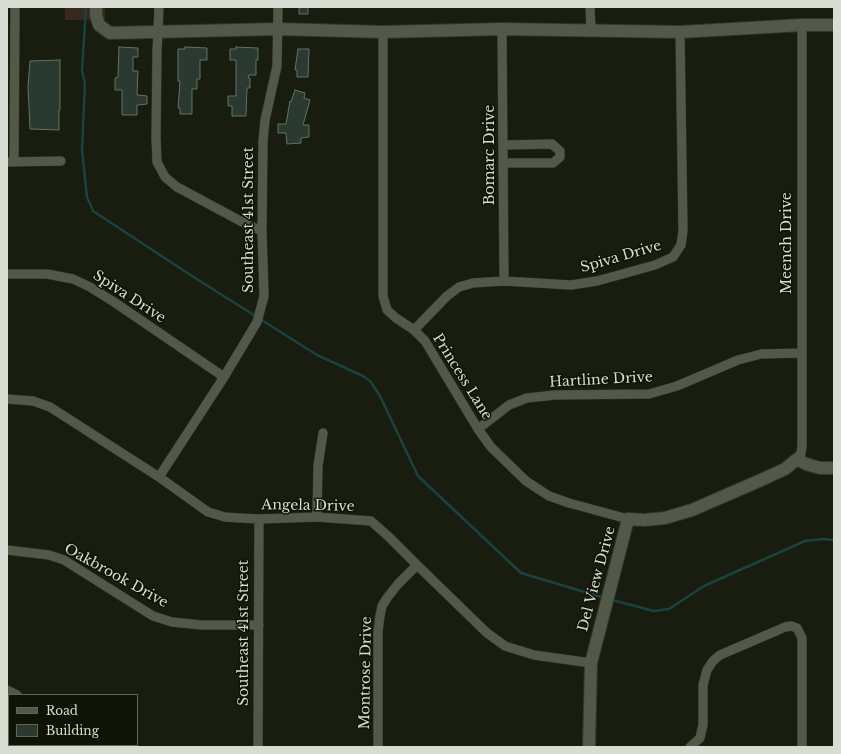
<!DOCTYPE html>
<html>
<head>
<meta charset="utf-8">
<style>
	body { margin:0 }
	#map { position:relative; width:841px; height:754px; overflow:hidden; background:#181d0f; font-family:"Libre Baskerville",serif }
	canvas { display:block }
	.frame { position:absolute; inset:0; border:8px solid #d9dcd3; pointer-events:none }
	.legend { position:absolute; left:8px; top:694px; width:130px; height:52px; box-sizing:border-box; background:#0f1407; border:1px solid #606459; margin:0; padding:5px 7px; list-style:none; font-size:12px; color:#d9dcd3 }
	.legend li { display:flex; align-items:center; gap:8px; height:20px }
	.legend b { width:20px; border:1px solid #606459 }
</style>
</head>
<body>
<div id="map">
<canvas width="841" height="754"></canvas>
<div class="frame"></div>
<ul class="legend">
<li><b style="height:5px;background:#525949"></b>Road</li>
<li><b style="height:11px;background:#2b3a30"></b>Building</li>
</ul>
</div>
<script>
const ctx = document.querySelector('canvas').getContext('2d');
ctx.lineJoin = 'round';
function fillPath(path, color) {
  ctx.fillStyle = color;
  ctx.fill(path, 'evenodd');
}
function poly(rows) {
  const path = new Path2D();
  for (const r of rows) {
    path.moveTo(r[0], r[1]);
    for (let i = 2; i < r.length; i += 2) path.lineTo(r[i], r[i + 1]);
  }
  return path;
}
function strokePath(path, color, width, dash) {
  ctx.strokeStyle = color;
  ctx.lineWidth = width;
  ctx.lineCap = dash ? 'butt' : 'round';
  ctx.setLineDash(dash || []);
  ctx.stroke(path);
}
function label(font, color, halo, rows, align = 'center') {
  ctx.font = font + ' "Libre Baskerville",serif';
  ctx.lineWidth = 3;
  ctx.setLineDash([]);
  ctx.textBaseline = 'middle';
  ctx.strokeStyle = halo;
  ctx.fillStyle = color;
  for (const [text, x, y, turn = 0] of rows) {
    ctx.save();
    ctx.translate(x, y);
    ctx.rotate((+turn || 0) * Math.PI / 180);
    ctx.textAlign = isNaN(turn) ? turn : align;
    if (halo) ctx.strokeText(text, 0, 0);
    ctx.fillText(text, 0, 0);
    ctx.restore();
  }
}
const green = poly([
	[65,7,105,7,105,20,65,20]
]);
const stream = poly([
	[86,7,82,71,85,83,82,150,87,197,93,211,192,276,317,355,363,376,371,382,380,396,418,476,521,573,605,598],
	[612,600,654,611,669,609,704,586,805,541,823,539,834,540]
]);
const building = poly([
	[299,7,308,7,308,14,299,14,299,7],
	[119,47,138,48,138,57,133,57,133,71,138,71,137,95,147,96,147,104,137,105,137,115,122,115,122,90,115,90,115,78,118,77,119,47],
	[185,47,207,48,207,60,200,60,200,79,197,79,197,89,192,89,192,114,180,114,180,108,178,108,180,81,178,81,178,49,185,49,185,47],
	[236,47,258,48,258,60,256,60,256,75,249,75,248,78,250,78,250,88,247,88,246,116,232,116,232,106,228,106,228,96,236,96,236,60,230,60,230,49,236,49,236,47],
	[298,49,309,49,308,77,297,77,297,70,295,70,298,49],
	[60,60,60,110,59,110,59,130,30,129,28,87,30,61,60,60],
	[295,90,305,93,304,98,310,100,303,125,309,125,309,137,301,138,301,143,287,144,286,133,278,133,278,124,286,124,290,101,291,102,295,90]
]);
const street = poly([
	[159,7,157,52,156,137,157,162,165,177,177,187,246,224,262,231],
	[590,7,591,30],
	[502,29,504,281],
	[383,32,383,296,387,310,396,318,414,330,425,341,478,429,491,447,526,481,549,496,569,503,628,519],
	[504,145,552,144,560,151,560,157,553,163,504,163],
	[7,162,61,161],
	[14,162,15,7],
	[7,274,47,274,73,279,90,287,114,302,224,377],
	[414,330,447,296,459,287,473,283,504,281,571,285,597,281,655,265,673,257,681,245,683,231,680,32],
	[7,399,33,401,50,407,159,477,208,512,225,517,240,518,259,519,317,517,371,521,389,537,417,565,487,633,505,646,534,655,591,663],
	[478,429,509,405,527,398,555,395,649,394,677,386,738,360,761,354,801,353],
	[797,459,801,453,802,446,802,25],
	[159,477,224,377,257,322,264,296,262,231,263,141,265,120,277,66,278,7],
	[317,517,318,466,323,433],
	[7,550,49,555,64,560,153,616,172,622,201,625,259,625],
	[7,690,17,695],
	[76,745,91,747],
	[258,747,259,519],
	[378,747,378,631,380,616,382,606,387,598,398,584,417,565],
	[690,747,700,738,703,725,703,685,707,670,713,661,720,655,776,631,785,627,791,626,797,628,802,638,802,747]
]);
const secondary = poly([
	[96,7,96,15,99,25,110,33,278,29,383,32,502,29,680,32,802,25,834,25],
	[589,747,591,663,628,519,644,520,665,518,692,510,761,480,785,469,797,459,806,464,820,468,834,468]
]);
const streetNames = [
	["Bomarc Drive",490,155,-90],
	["Southeast 41st Street",249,220,-90],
	["Meench Drive",787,243,-90],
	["Spiva Drive",621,257,-16],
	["Spiva Drive",129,297,33],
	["Princess Lane",462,377,58],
	["Hartline Drive",601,380,-3],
	["Angela Drive",308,506,1],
	["Oakbrook Drive",116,576,29],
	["Del View Drive",597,579,-75],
	["Southeast 41st Street",244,633,-90],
	["Montrose Drive",366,673,-89]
];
fillPath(green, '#37291d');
strokePath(stream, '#1b4240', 2.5);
fillPath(building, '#2b3a30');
strokePath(building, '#617267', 1);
strokePath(street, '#33362f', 10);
strokePath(secondary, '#33362f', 14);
strokePath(street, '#525949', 9);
strokePath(secondary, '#525949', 12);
label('14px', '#d9dcd3', '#0f1407', streetNames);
</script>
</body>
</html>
